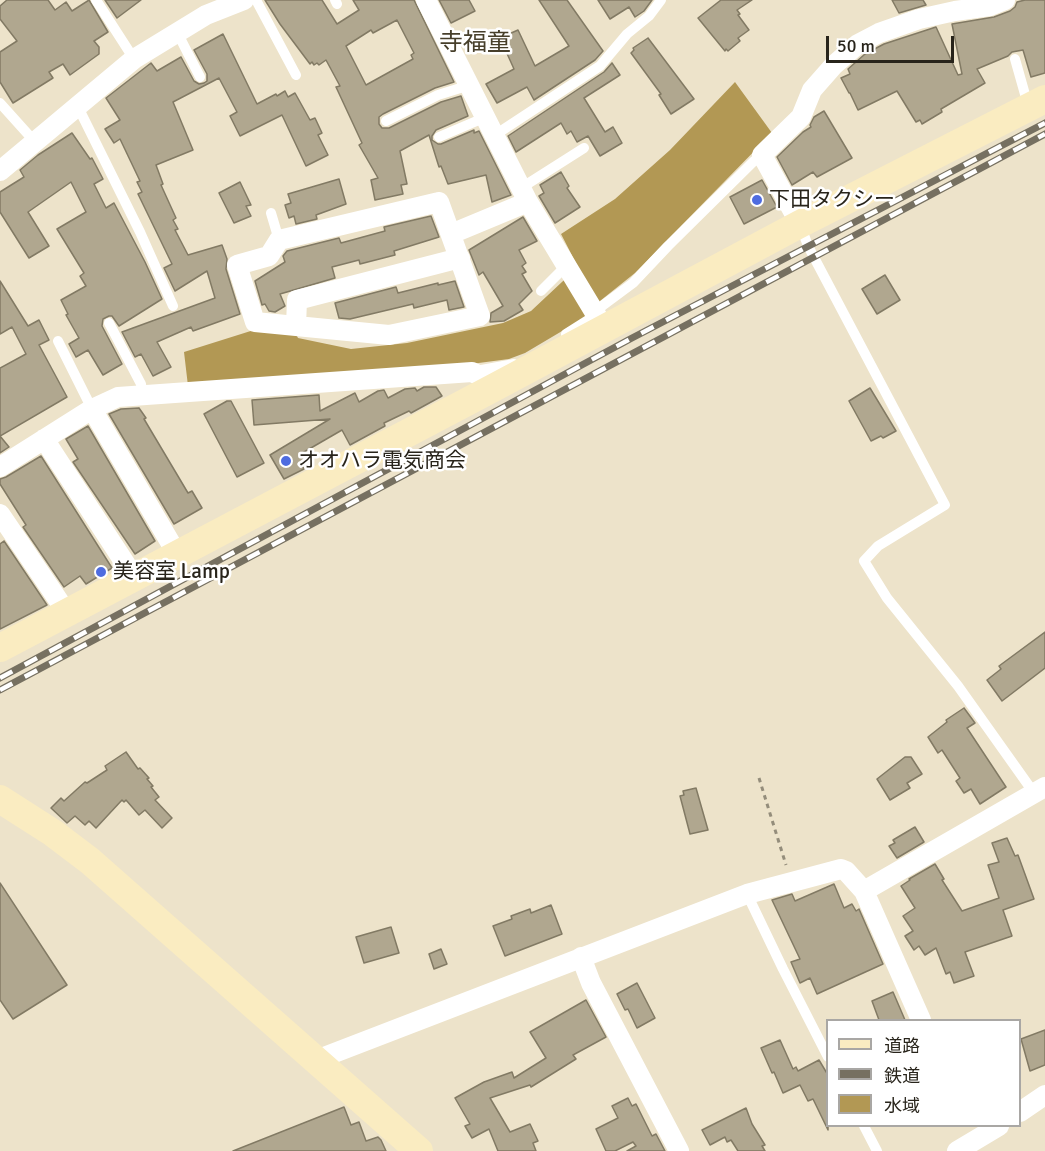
<!DOCTYPE html>
<html>
<head>
<meta charset="utf-8">
<style>
	body { margin:0 }
	#map { position:relative; width:1045px; height:1151px; overflow:hidden; background:#ede3ca; font-family:Signika,"Noto Sans JP",sans-serif }
	canvas { display:block }
	.legend { position:absolute; left:826px; top:1019px; width:195px; height:108px; box-sizing:border-box; background:#fff; border:2px solid #a9a7a4; margin:0; padding:8px 10px; list-style:none; font-size:18px; color:#28241b }
	.legend li { display:flex; align-items:center; gap:12px; height:30px }
	.legend b { width:30px; border:2px solid #a9a7a4 }
	.scale { position:absolute; left:826px; top:36px; width:128px; height:27px; box-sizing:border-box; border:3px solid #28241b; border-top:0; padding-left:8px; font-size:18px; line-height:21px; white-space:nowrap; color:#28241b; -webkit-text-stroke:4px #fff; paint-order:stroke }
</style>
</head>
<body>
<div id="map">
<canvas width="1045" height="1151"></canvas>
<ul class="legend">
<li><b style="height:8px;background:#faecc1"></b>道路</li>
<li><b style="height:8px;background:#767061"></b>鉄道</li>
<li><b style="height:16px;background:#b29854"></b>水域</li>
</ul>
<div class="scale">50 m</div>
</div>
<script>
const ctx = document.querySelector('canvas').getContext('2d');
ctx.lineJoin = 'round';
function fillPath(path, color) {
  ctx.fillStyle = color;
  ctx.fill(path, 'evenodd');
}
function poly(rows) {
  const path = new Path2D();
  for (const r of rows) {
    path.moveTo(r[0], r[1]);
    for (let i = 2; i < r.length; i += 2) path.lineTo(r[i], r[i + 1]);
  }
  return path;
}
function strokePath(path, color, width, dash) {
  ctx.strokeStyle = color;
  ctx.lineWidth = width;
  ctx.lineCap = dash ? 'butt' : 'round';
  ctx.setLineDash(dash || []);
  ctx.stroke(path);
}
function label(font, color, halo, rows, align = 'center') {
  ctx.font = font + ' Signika,"Noto Sans JP",sans-serif';
  ctx.lineWidth = 5;
  ctx.setLineDash([]);
  ctx.textBaseline = 'middle';
  ctx.strokeStyle = halo;
  ctx.fillStyle = color;
  for (const [text, x, y, turn = 0] of rows) {
    ctx.save();
    ctx.translate(x, y);
    ctx.rotate((+turn || 0) * Math.PI / 180);
    ctx.textAlign = isNaN(turn) ? turn : align;
    if (halo) ctx.strokeText(text, 0, 0);
    ctx.fillText(text, 0, 0);
    ctx.restore();
  }
}
const water = poly([
	[735,82,772,133,635,273,600,301,584,318,525,353,509,359,433,369,188,386,184,352,257,329,296,334,298,338,351,349,407,343,503,323,531,311,578,267,561,234,615,199,670,150]
]);
const building = poly([
	[7,0,48,0,55,10,66,2,72,11,89,0,108,32,94,41,99,47,99,54,70,75,63,64,49,72,53,78,13,103,0,82,0,52,17,41,0,19,0,6,7,0],
	[105,0,141,0,117,18,105,0],
	[265,0,322,0,337,24,359,10,353,0,414,0,454,82,435,88,383,114,379,117,379,124,382,128,389,128,441,102,461,96,468,116,436,130,432,136,432,140,438,144,441,144,474,130,474,133,479,131,511,195,492,202,486,175,448,184,441,166,439,167,429,135,400,151,407,184,401,185,403,194,375,200,371,180,378,178,359,145,362,143,336,87,340,86,326,60,319,65,317,63,314,65,312,62,310,64,280,24,265,0],
	[397,20,414,53,411,55,413,59,366,85,346,46,371,30,373,33,397,20],
	[439,0,469,0,475,11,451,23,439,0],
	[539,0,567,0,603,51,595,60,534,100,527,87,497,103,486,84,514,69,500,38,518,30,535,66,569,46,539,0],
	[598,0,652,0,644,11,635,17,629,7,610,19,598,0],
	[721,0,752,0,737,10,740,14,738,15,749,30,738,38,740,41,728,51,726,49,725,51,698,18,721,0],
	[892,0,923,0,926,5,899,13,892,0],
	[1025,0,1045,0,1045,73,1031,77,1023,50,1012,52,1008,56,977,69,985,83,941,109,942,112,922,124,920,120,916,122,897,91,858,110,850,93,849,93,841,78,850,74,848,69,865,54,884,44,936,27,958,75,962,74,952,24,994,17,1010,11,1015,7,1017,2,1025,0],
	[223,34,257,104,276,94,277,96,285,91,288,97,295,93,310,120,315,118,322,133,318,135,328,155,306,166,282,115,240,136,230,116,237,112,219,78,173,102,193,150,156,165,163,184,161,185,176,218,173,220,178,229,175,230,188,255,222,245,227,259,226,269,240,314,193,331,191,327,157,342,171,367,153,376,141,354,135,357,122,332,215,298,207,271,175,291,164,268,172,264,138,194,142,192,137,182,140,181,120,139,114,143,105,129,120,120,106,98,151,63,157,71,181,57,194,81,199,84,204,83,207,81,207,74,194,50,223,34],
	[648,38,694,99,671,114,659,95,661,94,631,53,634,50,633,48,648,38],
	[612,63,620,75,584,98,605,132,613,127,622,143,600,156,588,136,577,142,571,131,567,134,561,123,516,152,508,136,604,72,612,63],
	[824,111,852,158,817,177,813,172,792,185,777,157,803,132,811,127,810,125,814,117,824,111],
	[72,133,90,159,92,158,103,179,94,184,106,208,114,203,145,262,162,299,119,326,112,316,109,316,103,319,102,326,122,364,103,375,88,350,76,357,69,344,79,338,66,315,68,314,61,300,86,286,80,276,84,273,57,229,86,212,71,182,28,212,49,246,29,258,0,212,0,192,24,177,20,170,38,155,72,133],
	[561,172,569,186,567,188,580,207,555,223,539,196,544,193,540,185,561,172],
	[339,179,346,204,316,215,317,219,296,224,294,216,289,218,285,205,291,203,288,194,339,179],
	[762,180,777,207,744,224,730,197,762,180],
	[240,182,251,205,246,206,251,216,234,223,219,193,240,182],
	[431,216,439,237,394,251,395,255,360,264,359,260,332,267,335,278,280,294,285,306,275,312,269,311,265,304,262,305,255,281,285,262,283,256,287,251,339,238,341,243,385,231,384,227,431,216],
	[523,217,537,241,519,250,526,263,522,266,526,272,522,274,532,291,519,304,523,310,504,321,490,322,491,313,503,306,483,272,479,275,469,250,523,217],
	[885,275,900,300,877,314,862,289,885,275],
	[0,281,28,326,39,320,49,340,39,345,67,397,0,436,9,447,0,453,0,368,26,354,12,327,0,334,0,281],
	[455,281,464,307,449,310,447,300,414,308,413,304,350,319,339,318,335,303,396,287,398,293,438,283,438,285,455,281],
	[424,387,436,387,442,396,411,413,409,411,384,423,385,426,350,445,342,430,304,452,309,460,301,464,304,469,284,479,270,455,330,419,254,425,252,400,319,395,320,411,355,393,359,402,378,391,384,390,388,398,405,389,415,388,417,391,424,387],
	[870,388,896,431,883,438,881,436,871,441,849,401,870,388],
	[227,401,231,401,264,463,237,477,204,414,227,401],
	[139,408,146,418,144,419,188,493,192,491,202,508,174,524,109,414,121,409,139,408],
	[88,426,155,541,135,554,73,462,78,459,66,439,88,426],
	[41,456,112,568,86,584,80,576,64,587,23,527,26,525,0,484,0,479,6,477,41,456],
	[4,541,47,605,0,629,0,544,4,541],
	[1045,632,1045,668,1002,701,987,680,1001,669,999,666,1045,632],
	[964,708,975,723,967,728,1006,787,980,804,971,789,964,793,956,781,960,778,942,750,938,753,928,737,947,722,946,720,964,708],
	[126,752,138,769,140,768,149,778,147,779,153,786,151,787,159,797,155,800,172,818,162,828,145,810,139,815,126,800,124,802,122,800,96,828,89,821,85,825,75,816,67,823,51,808,61,798,64,801,85,782,87,783,107,770,105,766,126,752],
	[905,757,911,757,922,774,907,783,910,788,890,800,877,779,905,757],
	[696,788,708,830,690,834,680,796,684,795,683,791,696,788],
	[915,827,924,842,897,858,889,846,895,843,893,840,915,827],
	[1007,838,1015,856,1018,855,1034,899,1003,910,1012,936,965,952,974,976,954,983,950,972,946,974,936,948,925,955,919,946,914,950,905,936,913,931,903,916,915,908,901,886,910,880,909,879,935,864,944,879,942,880,962,911,999,898,988,865,999,862,992,843,1007,838],
	[0,883,67,985,13,1019,0,1000,0,883],
	[834,884,844,908,852,904,856,911,859,909,883,964,817,994,810,978,800,983,791,962,800,959,772,900,792,894,795,901,834,884],
	[551,905,562,934,505,956,493,926,512,919,511,916,530,909,531,913,551,905],
	[391,927,399,953,364,963,356,937,391,927],
	[441,949,447,964,434,969,429,954,441,949],
	[637,983,655,1018,637,1028,628,1009,625,1010,617,994,637,983],
	[893,992,905,1020,879,1020,872,1001,893,992],
	[586,1000,606,1037,573,1055,576,1059,531,1087,530,1085,490,1098,510,1132,530,1124,538,1141,533,1143,536,1151,498,1151,489,1129,472,1138,465,1126,470,1124,455,1098,484,1082,512,1072,514,1078,546,1058,530,1032,586,1000],
	[1045,1030,1045,1065,1030,1071,1021,1039,1045,1030],
	[780,1040,793,1069,796,1067,798,1071,819,1060,828,1075,828,1130,813,1099,808,1101,800,1085,783,1093,774,1072,772,1073,761,1048,780,1040],
	[628,1098,632,1106,636,1104,652,1136,656,1134,665,1151,627,1151,636,1146,633,1142,615,1151,606,1151,596,1129,618,1118,612,1106,628,1098],
	[344,1107,351,1125,359,1122,366,1141,378,1137,381,1140,386,1151,233,1151,344,1107],
	[746,1108,752,1124,765,1145,762,1146,765,1151,738,1151,731,1140,727,1142,725,1137,710,1145,702,1130,746,1108]
]);
const path = poly([
	[759,778,786,865]
]);
const lane = poly([
	[96,0,134,59],
	[256,0,296,75],
	[335,0,337,4],
	[178,34,200,77],
	[1015,59,1028,105],
	[0,103,35,142],
	[78,107,140,232,173,306],
	[386,121,438,95,470,85],
	[495,135,600,66,627,34,649,16,661,0],
	[439,137,486,117],
	[521,188,584,148],
	[271,213,279,240],
	[800,224,808,246,945,505,878,546,864,561,887,598,958,686,1034,793],
	[541,291,567,265],
	[109,323,141,384,142,395],
	[566,334,596,315,602,306,633,283,668,246,753,162,762,155],
	[58,341,92,409],
	[476,371,514,364],
	[747,894,783,969,828,1057],
	[864,1126,877,1151]
]);
const street = poly([
	[426,0,528,202,604,328],
	[0,171,134,59,206,15,244,0],
	[439,202,480,316,389,335,255,322,237,265,269,256,279,240,439,202],
	[800,224,762,155,801,117,812,90,834,65,858,44,879,33,919,19,955,11,990,6,1005,0],
	[451,234,528,202],
	[296,326,297,300,460,258],
	[92,409,177,554],
	[44,439,134,577],
	[0,467,92,409,118,397,472,372,490,381,495,387],
	[0,514,67,613],
	[864,891,1045,787],
	[581,957,591,983,679,1151],
	[316,1060,747,894,841,869,846,871,864,891,921,1020],
	[1020,1112,1045,1095],
	[957,1151,999,1126]
]);
const secondary = poly([
	[0,648,495,387,800,224,1045,99],
	[0,799,53,833,90,861,419,1151]
]);
const rail = poly([
	[0,678,632,338,1045,123],
	[0,690,1045,134]
]);
const markers = [
	[757,200,6,"#4e6ce0"],
	[286,461,6,"#4e6ce0"],
	[101,572,6,"#4e6ce0"]
];
const poiNames = [
	["下田タクシー",769,200],
	["オオハラ電気商会",298,461],
	["美容室 Lamp",113,572]
];
const quarterNames = [
	["寺福童",475,44]
];
fillPath(water, '#b29854');
fillPath(building, '#b0a78f');
strokePath(building, '#827a64', 1.5);
strokePath(path, '#948d7b', 3, [4.5, 4.5]);
strokePath(lane, '#fff', 10);
strokePath(street, '#fff', 20);
strokePath(secondary, '#faecc1', 28);
strokePath(rail, '#767061', 7);
strokePath(rail, '#fff', 4.5, [14]);
for (const [x, y, r, color] of markers) {
  const dot = new Path2D();
  dot.arc(x, y, r, 0, 2 * Math.PI);
  ctx.fillStyle = color;
  ctx.fill(dot);
  strokePath(dot, '#fff', 2);
}
label('21px', '#28241b', '#fff', poiNames, 'left');
label('24px', '#473f2b', '#fff', quarterNames);
</script>
</body>
</html>
